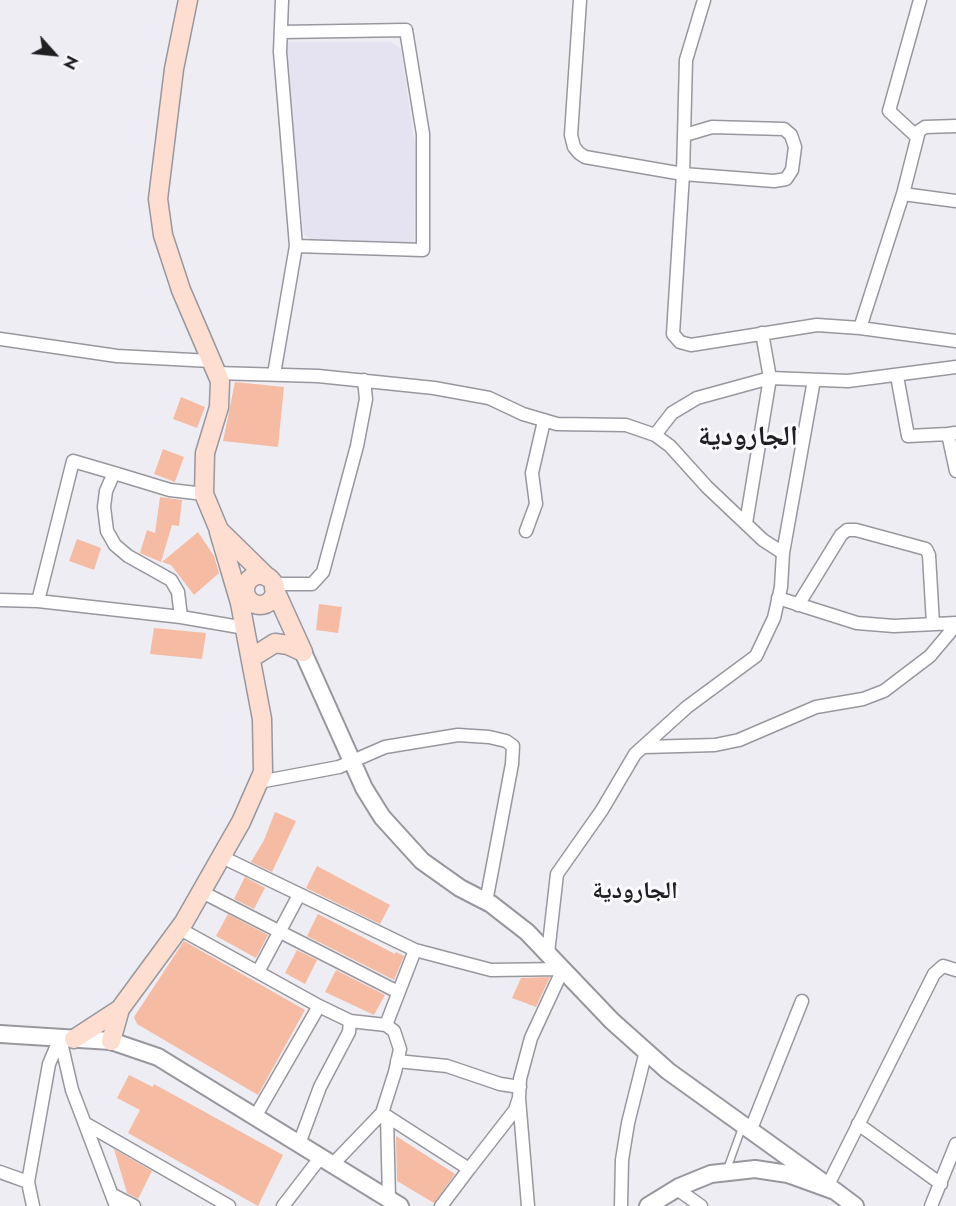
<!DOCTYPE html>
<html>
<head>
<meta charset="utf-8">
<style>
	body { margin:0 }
	#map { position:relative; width:956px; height:1206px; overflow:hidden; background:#eeedf4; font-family:Jost,sans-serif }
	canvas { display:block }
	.north { position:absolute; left:24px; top:24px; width:60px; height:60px; -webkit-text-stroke:4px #fbfaff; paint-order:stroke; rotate:117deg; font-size:16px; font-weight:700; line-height:24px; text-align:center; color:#1f1f21 }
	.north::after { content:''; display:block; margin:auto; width:21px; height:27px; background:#1f1f21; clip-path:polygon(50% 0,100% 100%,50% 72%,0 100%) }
</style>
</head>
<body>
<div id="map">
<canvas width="956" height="1206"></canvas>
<div class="north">N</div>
</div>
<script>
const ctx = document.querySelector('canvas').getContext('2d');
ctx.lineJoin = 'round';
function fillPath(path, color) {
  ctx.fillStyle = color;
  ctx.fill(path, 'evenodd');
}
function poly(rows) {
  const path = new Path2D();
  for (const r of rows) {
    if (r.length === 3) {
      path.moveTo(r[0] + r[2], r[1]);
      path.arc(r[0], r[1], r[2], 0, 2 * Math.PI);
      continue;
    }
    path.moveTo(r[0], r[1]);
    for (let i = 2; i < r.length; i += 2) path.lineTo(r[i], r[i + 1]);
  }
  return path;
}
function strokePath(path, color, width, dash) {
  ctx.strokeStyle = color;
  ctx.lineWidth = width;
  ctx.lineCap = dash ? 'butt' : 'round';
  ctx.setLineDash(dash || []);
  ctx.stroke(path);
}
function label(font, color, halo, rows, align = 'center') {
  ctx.font = font + ' Jost,"Noto Naskh Arabic",sans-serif';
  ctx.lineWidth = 6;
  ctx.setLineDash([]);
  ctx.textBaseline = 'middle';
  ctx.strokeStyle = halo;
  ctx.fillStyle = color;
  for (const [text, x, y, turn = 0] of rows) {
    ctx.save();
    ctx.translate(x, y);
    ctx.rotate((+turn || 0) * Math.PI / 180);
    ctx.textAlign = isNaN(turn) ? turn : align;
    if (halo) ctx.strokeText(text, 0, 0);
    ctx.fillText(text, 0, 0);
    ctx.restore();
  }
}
const built = poly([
	[289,42,392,42,401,49,415,146,414,242,312,240,304,234,283,47]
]);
const building = poly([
	[235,382,284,387,278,447,223,441],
	[181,397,205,407,197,428,173,419],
	[163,449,184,457,175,482,154,474],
	[160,497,182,500,179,526,172,525,161,562,140,553,147,530,155,533],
	[198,532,214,556,219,573,194,595,171,565,162,562],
	[77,539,101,548,94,570,69,561],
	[319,604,342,607,338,633,316,630],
	[154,628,206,633,202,659,150,654],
	[275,812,296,821,272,872,251,862,264,840],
	[317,866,390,905,380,924,306,888],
	[245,877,265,888,254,909,234,899],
	[228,914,268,935,256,958,216,936],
	[318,914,395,954,396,952,404,956,394,980,307,936],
	[184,941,305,1010,258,1095,137,1024,134,1017],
	[297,950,317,960,305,984,285,973],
	[336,970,385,995,374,1015,325,992],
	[550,977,536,1007,512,998,521,978],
	[129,1075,153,1087,154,1084,283,1155,258,1206,128,1133,140,1110,117,1098],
	[396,1136,455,1174,434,1203,397,1181],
	[114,1149,152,1171,138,1199,127,1193]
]);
const service = poly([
	[726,1172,743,1125]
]);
const minor = poly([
	[282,0,280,52,296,246],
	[580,0,571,135,574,147,579,153,585,157,683,174,774,181,786,179,792,170,795,147,791,135,784,129,712,127,685,135],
	[704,0,686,60,683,174,673,334,680,342,691,345,817,325,860,328,956,341],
	[916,136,889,111,920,0],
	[903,194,919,131,925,127,956,126],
	[860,328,903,194,956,201],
	[0,339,117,356,211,361],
	[216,373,318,376,434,388,489,398,523,414,557,424,626,425,655,435,670,446,707,487,763,540,783,553,781,587,774,618,756,656,687,707,635,754,602,810,557,874,548,953],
	[274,374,296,246,423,250,423,134,406,30,282,32],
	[897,376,908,436,948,434],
	[955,433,948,434,956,471],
	[655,435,672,413,697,398,770,378,762,333],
	[114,473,73,461,38,601,181,617],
	[204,494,170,490,114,473,106,491,104,507,107,531,115,545,128,556,171,580,178,592,181,617,245,628],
	[746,523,770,378,848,381,956,367],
	[526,531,536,504,532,473,544,421],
	[783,553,814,380],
	[273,584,312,584,323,572,357,446,366,399,364,380],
	[778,598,857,623,894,626,956,623],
	[0,600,38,601],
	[798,605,841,535,847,530,856,530,926,549,929,555,933,624],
	[644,747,715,745,739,740,816,707,863,699,884,691,930,656,956,625],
	[259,782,339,767,385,747,458,735,489,737,506,741,513,746,512,764,486,902],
	[222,857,415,950,491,970,563,969],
	[202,892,398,992],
	[180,929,319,1006,255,1117],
	[258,972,299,895],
	[386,1025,415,950],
	[60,1038,72,1090,116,1206],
	[397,1061,447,1066,500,1084,520,1087],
	[519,1098,520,1079,531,1038,563,969],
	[382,1113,469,1169,441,1206],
	[387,1116,389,1200],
	[858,1124,941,1184],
	[88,1125,229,1206],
	[751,1129,802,1001],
	[299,1144,320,1087,349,1032,350,1021,319,1006],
	[332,1165,382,1113,395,1072,400,1049,394,1031,386,1025,350,1021],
	[469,1169,515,1110,519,1098,528,1206],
	[0,1172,28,1182],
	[828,1185,934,974,943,966,956,970],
	[677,1189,701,1206],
	[113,1195,134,1206],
	[33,1206,28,1182,49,1064,60,1038],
	[283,1206,320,1158],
	[621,1206,622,1160,628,1123,646,1051],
	[931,1206,956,1144]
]);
const tertiary = poly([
	[303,652,364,788,382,817,422,861,460,888,491,904,527,932,612,1021,668,1071,835,1191],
	[0,1034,111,1041,158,1057,400,1206],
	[648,1206,679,1187,711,1174,755,1169,788,1174,835,1191,855,1206]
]);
const secondary = poly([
	[188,0,174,69,158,199,163,235,181,290,220,381,219,407,205,453,204,494,219,530,267,577],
	[260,590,15],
	[274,588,303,652],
	[251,658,275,643,288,645,303,652],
	[74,1039,120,1009],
	[111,1041,120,1009,184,922,241,822,263,772,262,719,240,603,219,532]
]);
const neighbourhoodNames = [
	["الجارودية",635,892]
];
const districtNames = [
	["الجارودية",748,438]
];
fillPath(built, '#e5e2f1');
fillPath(building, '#f6bba3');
strokePath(service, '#98979e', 9);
strokePath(minor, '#98979e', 15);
strokePath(tertiary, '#98979e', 20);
strokePath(secondary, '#98979e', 21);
strokePath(service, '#fff', 6);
strokePath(minor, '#fff', 12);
strokePath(tertiary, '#fff', 16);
strokePath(secondary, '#feded0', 18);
label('bold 24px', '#1f1f21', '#fbfaff', neighbourhoodNames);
label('bold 28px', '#1f1f21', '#fbfaff', districtNames);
</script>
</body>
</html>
